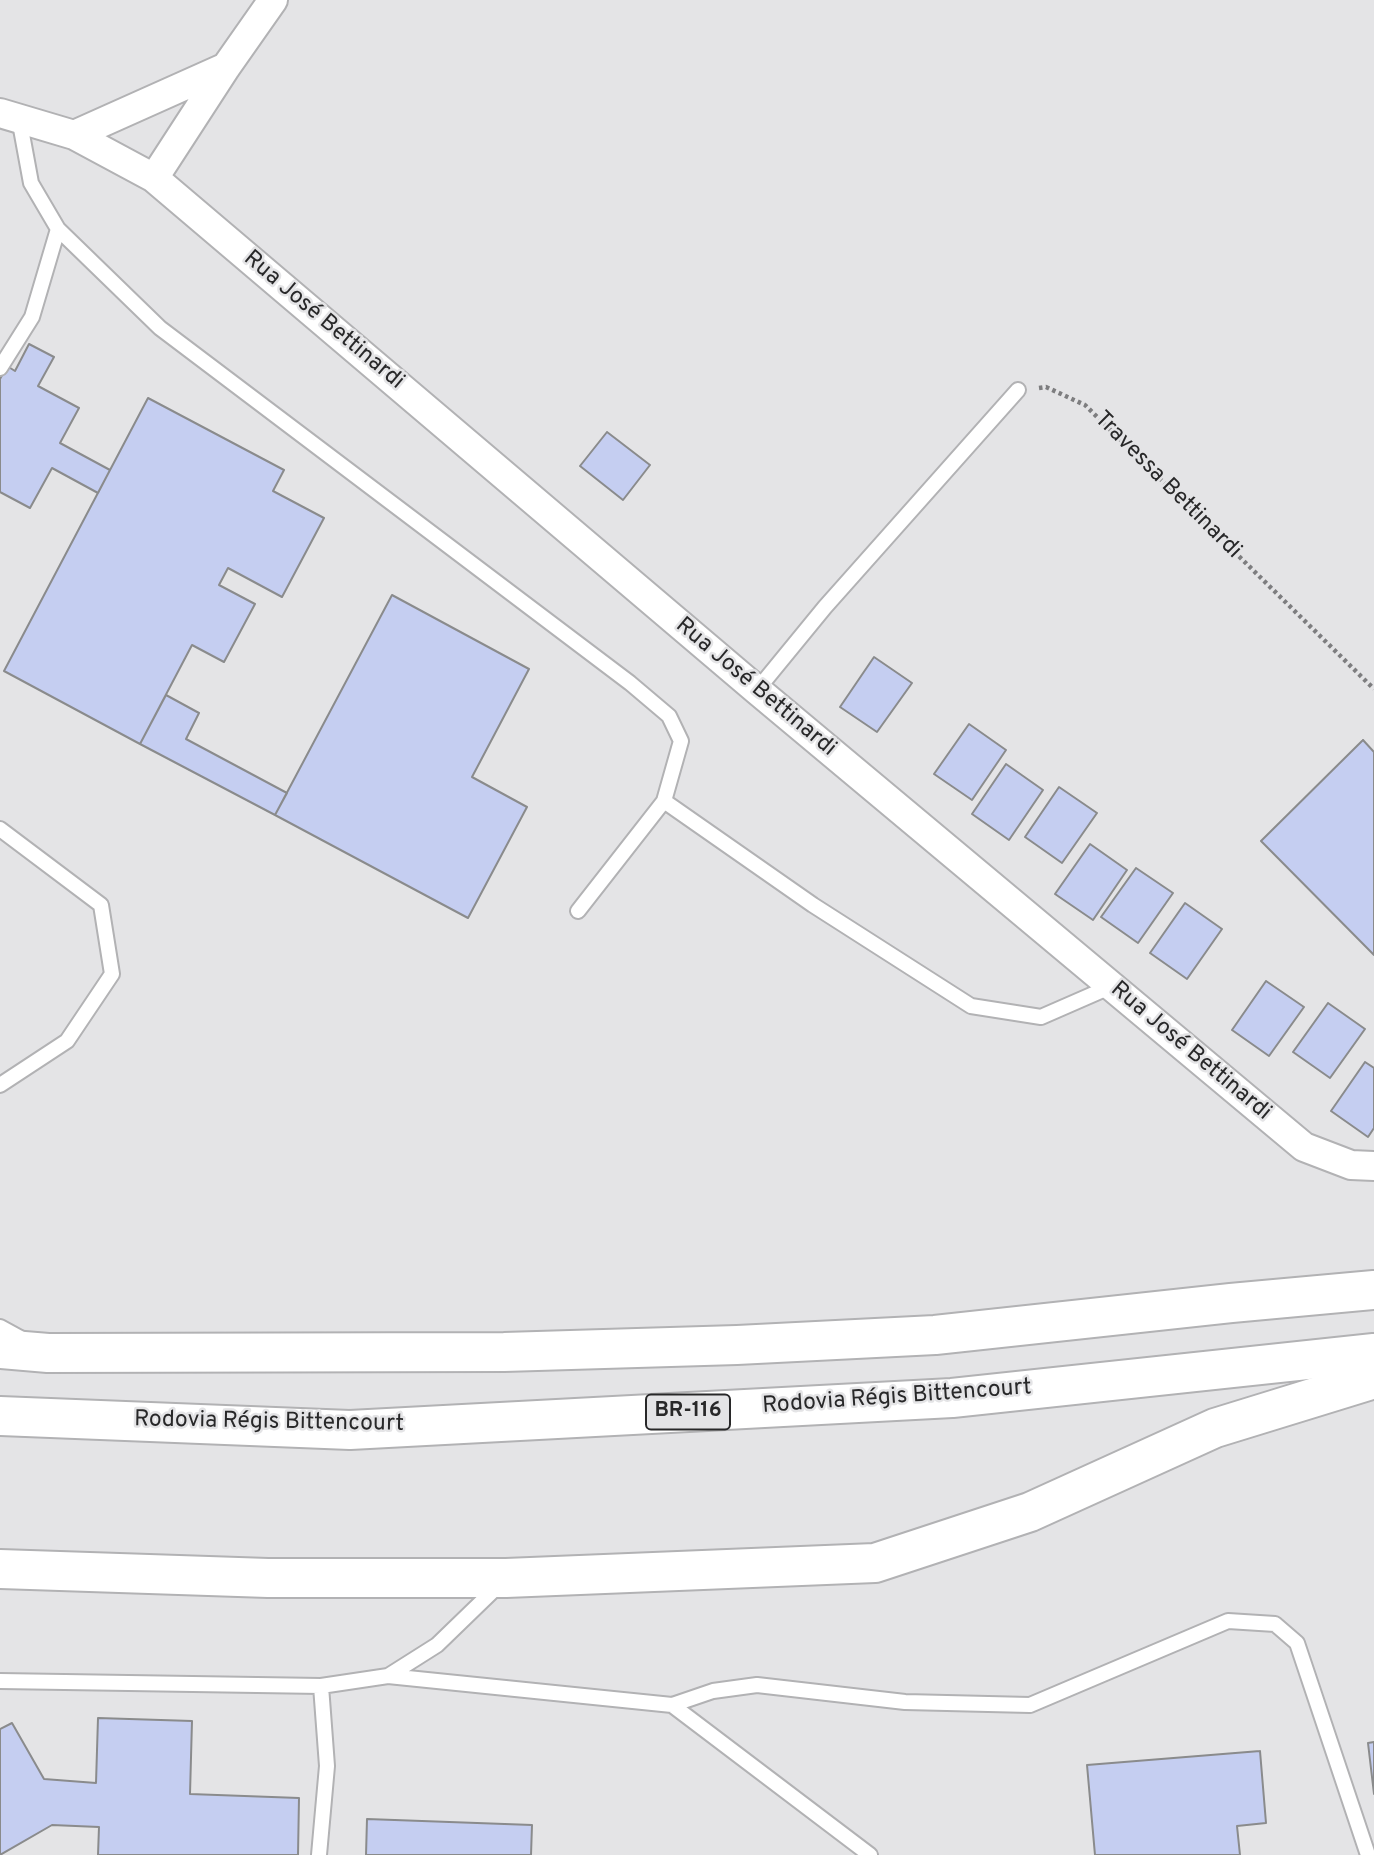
<!DOCTYPE html>
<html>
<head>
<meta charset="utf-8">
<style>
	body { margin:0 }
	canvas { display:block; background:#e4e4e6 }
</style>
</head>
<body>
<canvas width="1374" height="1855"></canvas>
<script>
const ctx = document.querySelector('canvas').getContext('2d');
ctx.lineJoin = 'round';
function fillPath(path, color) {
  ctx.fillStyle = color;
  ctx.fill(path, 'evenodd');
}
function poly(rows) {
  const path = new Path2D();
  for (const r of rows) {
    path.moveTo(r[0], r[1]);
    for (let i = 2; i < r.length; i += 2) path.lineTo(r[i], r[i + 1]);
  }
  return path;
}
function strokePath(path, color, width, dash) {
  ctx.strokeStyle = color;
  ctx.lineWidth = width;
  ctx.lineCap = dash ? 'butt' : 'round';
  ctx.setLineDash(dash || []);
  ctx.stroke(path);
}
function label(font, color, halo, rows, align = 'center') {
  ctx.font = font + ' Overpass,sans-serif';
  ctx.lineWidth = 5;
  ctx.setLineDash([]);
  ctx.textBaseline = 'middle';
  ctx.strokeStyle = halo;
  ctx.fillStyle = color;
  for (const [text, x, y, turn = 0] of rows) {
    ctx.save();
    ctx.translate(x, y);
    ctx.rotate((+turn || 0) * Math.PI / 180);
    ctx.textAlign = isNaN(turn) ? turn : align;
    if (halo) ctx.strokeText(text, 0, 0);
    ctx.fillText(text, 0, 0);
    ctx.restore();
  }
}
const building = poly([
	[29,344,54,357,38,386,79,408,60,443,110,470,98,493,52,468,30,508,0,492,0,379,7,366,15,371,29,344],
	[148,398,284,470,273,491,324,518,282,597,228,568,219,585,255,604,224,662,192,645,140,744,4,671,148,398],
	[607,432,650,465,623,500,580,466,607,432],
	[392,595,529,669,472,777,527,807,468,918,275,815,392,595],
	[874,657,912,683,877,732,840,707,874,657],
	[166,695,199,713,186,739,287,793,275,815,140,744,166,695],
	[969,724,1006,750,972,800,934,774,969,724],
	[1363,740,1374,752,1374,955,1261,841,1363,740],
	[1006,764,1043,790,1009,840,972,814,1006,764],
	[1059,787,1097,813,1062,863,1025,837,1059,787],
	[1090,844,1127,870,1093,920,1055,894,1090,844],
	[1136,868,1173,893,1138,943,1101,917,1136,868],
	[1185,903,1222,929,1187,979,1150,953,1185,903],
	[1266,981,1304,1007,1269,1056,1232,1030,1266,981],
	[1328,1003,1365,1029,1330,1078,1293,1052,1328,1003],
	[1365,1062,1374,1068,1374,1128,1368,1137,1331,1111,1365,1062],
	[98,1718,192,1721,190,1794,299,1798,298,1855,98,1855,99,1827,52,1825,0,1855,0,1729,12,1723,44,1779,96,1783,98,1718],
	[1374,1742,1374,1794,1368,1743,1374,1742],
	[1260,1751,1266,1823,1237,1826,1240,1855,1095,1855,1087,1765,1260,1751],
	[367,1819,532,1825,531,1855,366,1855,367,1819]
]);
const path = poly([
	[1039,388,1046,387,1085,405,1374,689]
]);
const service = poly([
	[19,118,31,183,58,229,160,328,630,683,669,716,681,741,664,801,578,911],
	[0,368,32,317,58,229],
	[757,690,825,607,1018,390],
	[664,801,813,905,971,1006,1041,1017,1112,986],
	[0,829,101,905,112,974,67,1041,0,1085],
	[0,1327,22,1339],
	[388,1676,672,1705,870,1855],
	[0,1681,321,1686,388,1676,437,1645,500,1584],
	[672,1705,713,1691,757,1685,905,1702,1030,1705,1228,1621,1275,1624,1297,1643,1368,1855],
	[319,1855,327,1766,321,1686]
]);
const minor = poly([
	[0,113,74,135,154,178,757,690,1304,1147,1351,1165,1374,1166],
	[74,135,226,67],
	[154,178,226,67,273,0]
]);
const secondary = poly([
	[0,1569,268,1578,506,1578,875,1563,1030,1512,1215,1428,1374,1379]
]);
const motorway = poly([
	[0,1349,48,1353,504,1352,737,1345,935,1335,1231,1303,1374,1290],
	[0,1416,350,1430,952,1398,1374,1353]
]);
const shields = [
	[688,1412,84]
];
const shieldNames = [
	["BR-116",688,1412]
];
const streetNames = [
	["Rua José Bettinardi",323,321,40],
	["Travessa Bettinardi",1167,486,45],
	["Rua José Bettinardi",755,688,40],
	["Rua José Bettinardi",1190,1052,40],
	["Rodovia Régis Bittencourt",897,1398,-4],
	["Rodovia Régis Bittencourt",269,1423,1]
];
fillPath(building, '#c5cef1');
strokePath(building, '#8a8b8c', 2);
strokePath(service, '#b2b2b4', 18);
strokePath(minor, '#b2b2b4', 32);
strokePath(secondary, '#b2b2b4', 42);
strokePath(motorway, '#b2b2b4', 42);
strokePath(path, '#7d7d7f', 4.5, [3.5, 3.5]);
strokePath(service, '#fff', 14);
strokePath(minor, '#fff', 28);
strokePath(secondary, '#fff', 38);
strokePath(motorway, '#fff', 38);
for (const [x, y, w] of shields) {
  const box = new Path2D();
  box.roundRect(x - w / 2, y - 17.5, w, 35, 5);
  ctx.fillStyle = '#e4e4e6';
  ctx.fill(box);
  strokePath(box, '#282829', 2);
}
label('bold 21px', '#282829', null, shieldNames);
label('23px', '#282829', '#e4e4e6', streetNames);
</script>
</body>
</html>
